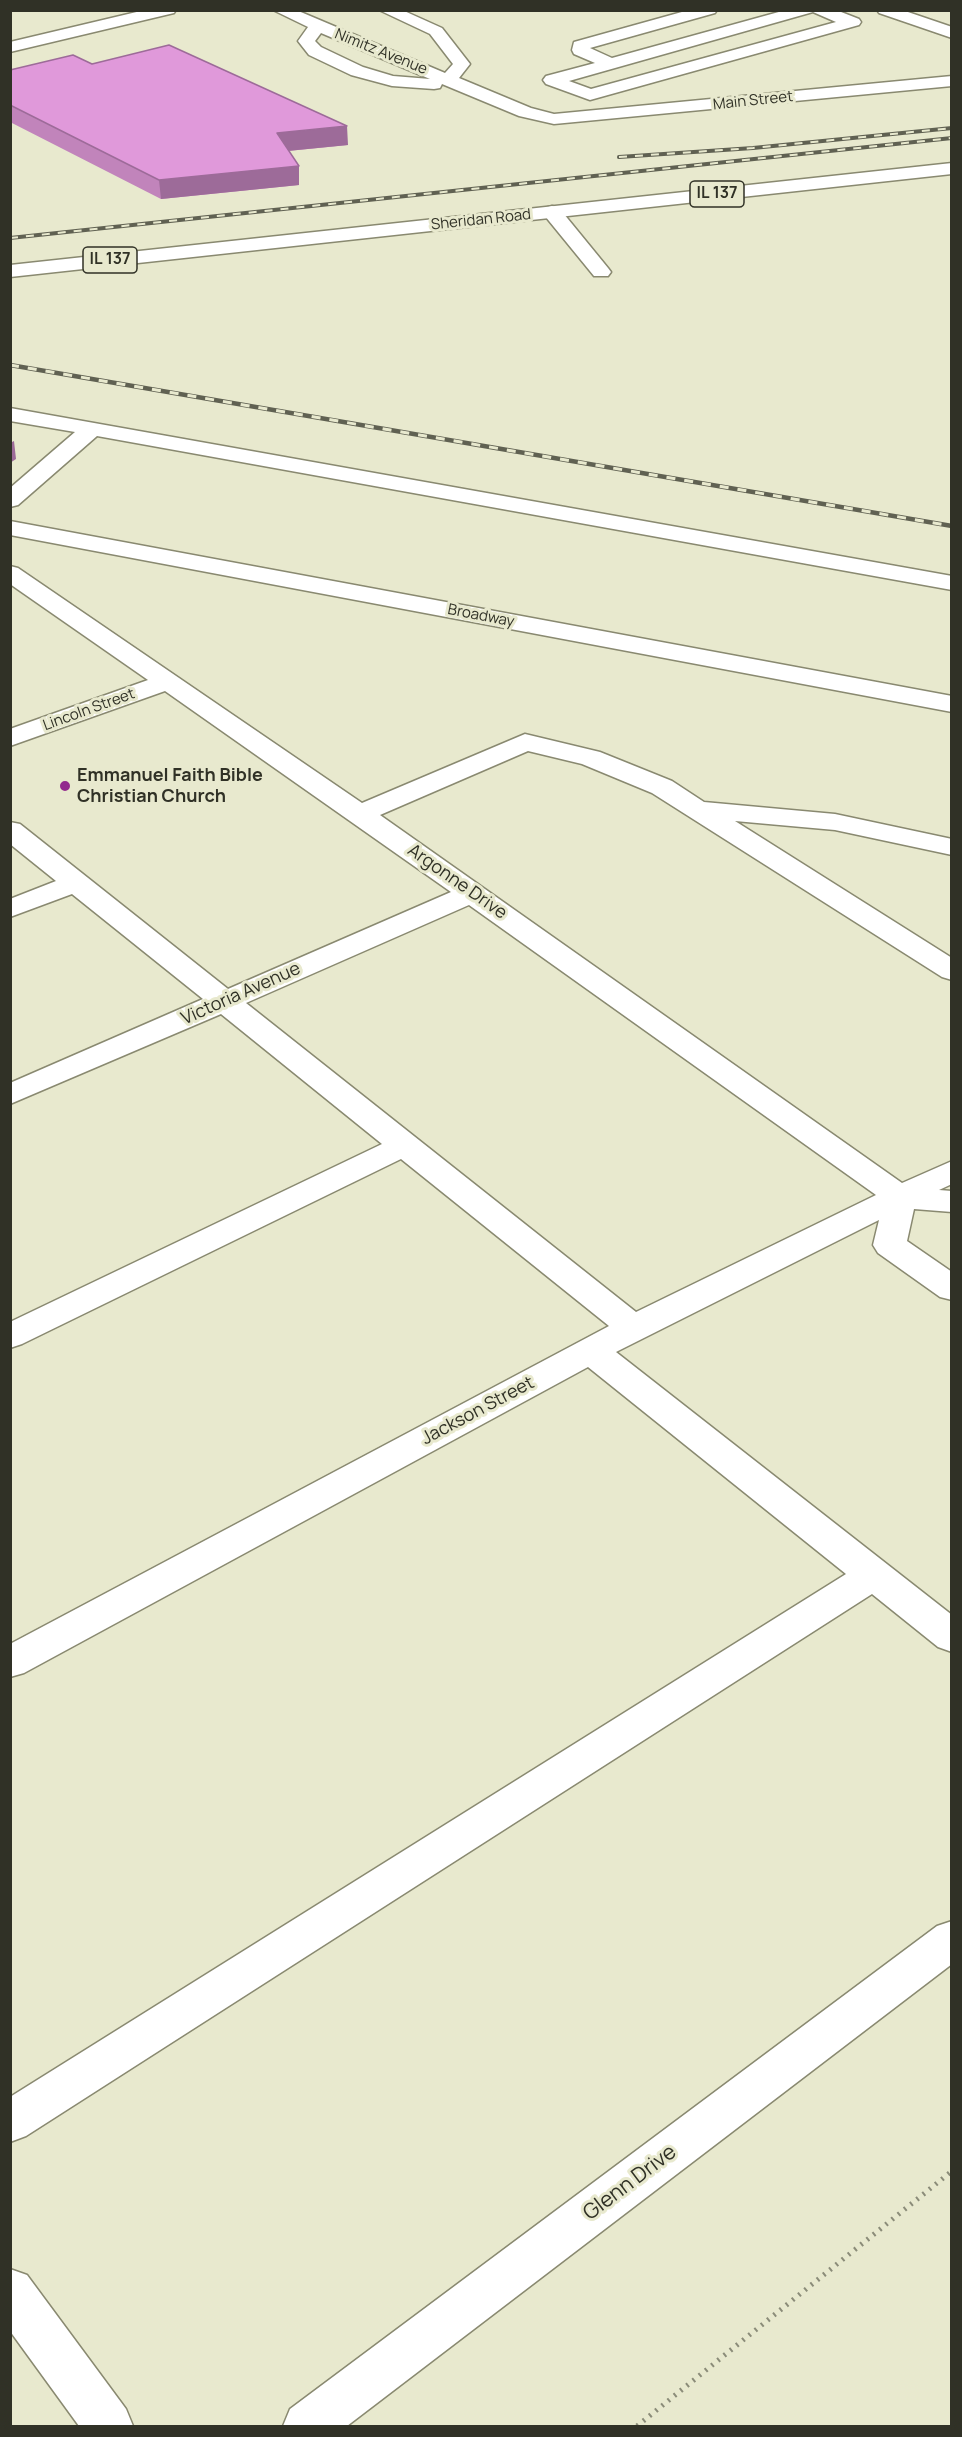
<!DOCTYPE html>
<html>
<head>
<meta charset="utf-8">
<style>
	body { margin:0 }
	#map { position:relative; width:962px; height:2437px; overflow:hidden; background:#e8e9ce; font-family:Manrope,sans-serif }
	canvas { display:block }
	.frame { position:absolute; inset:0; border:12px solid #303126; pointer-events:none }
</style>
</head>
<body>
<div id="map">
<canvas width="962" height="2437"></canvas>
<div class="frame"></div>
</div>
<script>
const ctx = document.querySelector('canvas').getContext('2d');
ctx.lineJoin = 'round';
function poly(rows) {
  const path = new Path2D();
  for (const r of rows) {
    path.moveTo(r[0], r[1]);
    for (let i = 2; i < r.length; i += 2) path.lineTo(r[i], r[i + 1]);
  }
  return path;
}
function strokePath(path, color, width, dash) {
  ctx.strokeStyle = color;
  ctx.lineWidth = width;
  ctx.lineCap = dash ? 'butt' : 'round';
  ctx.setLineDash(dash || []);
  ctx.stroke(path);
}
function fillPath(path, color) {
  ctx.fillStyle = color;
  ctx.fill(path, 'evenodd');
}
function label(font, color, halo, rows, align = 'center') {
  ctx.font = font + ' Manrope,sans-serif';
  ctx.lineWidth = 6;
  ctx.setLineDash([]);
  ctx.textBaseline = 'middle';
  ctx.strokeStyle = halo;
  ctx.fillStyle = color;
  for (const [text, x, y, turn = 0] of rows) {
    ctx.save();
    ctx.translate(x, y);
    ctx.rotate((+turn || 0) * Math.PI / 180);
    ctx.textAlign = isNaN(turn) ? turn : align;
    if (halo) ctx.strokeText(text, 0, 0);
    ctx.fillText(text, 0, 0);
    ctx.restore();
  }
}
const path = poly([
	[637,2426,952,2171]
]);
const minor = poly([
	[145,10,176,10,174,13,10,52,10,42,145,10],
	[273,10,296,10,445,73,453,64,430,34,379,10,402,10,442,28,470,64,459,78,531,108,554,114,952,76,952,86,554,124,519,116,442,84,440,88,434,89,392,86,351,75,309,55,298,41,308,27,273,10],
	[321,33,430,79,393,76,363,67,321,47,315,41,321,33],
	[689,10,717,10,715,13,590,48,612,58,786,10,836,10,859,19,861,22,859,25,590,100,546,84,543,80,546,76,595,63,574,54,572,50,574,42,689,10],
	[813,12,836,22,591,89,569,81,813,12],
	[877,10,902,10,952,27,952,38,879,13,877,10],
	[552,206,559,208,608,268,611,272,608,276,594,276,545,216,542,212,545,208,552,206],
	[10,408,952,576,952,590,97,436,18,505,10,507,10,488,75,432,10,421,10,408],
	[10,521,952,696,952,712,10,535,10,521],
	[10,566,18,568,362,803,525,734,600,752,672,781,704,802,835,814,952,839,952,855,835,830,735,821,952,958,952,980,942,977,652,793,582,764,528,751,380,815,902,1183,952,1161,952,1184,939,1190,952,1191,952,1212,914,1209,907,1241,952,1272,952,1300,940,1297,878,1253,873,1245,879,1220,616,1352,952,1615,952,1652,938,1647,872,1594,26,2136,10,2142,10,2097,846,1574,588,1367,24,1673,10,1677,10,1644,609,1326,401,1159,22,1344,10,1348,10,1322,382,1144,221,1014,10,1104,10,1083,203,999,72,894,10,917,10,899,56,881,10,844,10,822,20,824,228,989,451,892,165,691,10,746,10,729,148,680,10,584,10,566],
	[469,905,876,1195,636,1312,246,1003,469,905],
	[952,1921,952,1964,347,2426,283,2426,290,2409,937,1926,952,1921],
	[10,2269,27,2275,126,2409,133,2426,79,2426,10,2331,10,2269]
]);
const highway = poly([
	[952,163,952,174,10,277,10,265,952,163]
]);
const railFar1 = poly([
	[619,157,753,148,952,128],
	[10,238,952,138]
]);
const rail = poly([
	[10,365,952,526]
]);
const wall = poly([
	[92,64,348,145,288,151,299,166,299,185,161,199,10,122,10,70]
]);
const shadedWall = poly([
	[347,126,348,145,277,152,277,133],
	[299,166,299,185,161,199,159,180],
	[14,441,16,459,10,463,10,443]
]);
const building = poly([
	[169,45,347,126,277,133,299,166,159,180,10,105,10,70,73,55,92,64,169,45]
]);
const markers = [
	[65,786,6,"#932a8e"]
];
const farStreetnames = [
	["Nimitz Avenue",381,52,22],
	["Main Street",753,101,-6],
	["Sheridan Road",481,220,-6],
	["Broadway",481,616,11],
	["Lincoln Street",89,710,-20]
];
const shields = [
	[717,194,54],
	[110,260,54]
];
const shieldNames = [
	["IL 137",717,194],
	["IL 137",110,260]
];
const poiNames = [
	["Emmanuel Faith Bible",77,776],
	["Christian Church",77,797]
];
const streetNames = [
	["Argonne Drive",457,882,35],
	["Victoria Avenue",241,994,-24],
	["Jackson Street",478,1411,-28]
];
const nearStreetnames = [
	["Glenn Drive",630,2183,-37]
];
strokePath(minor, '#898970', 3);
strokePath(highway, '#898970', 3);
strokePath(path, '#8b8c79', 5, [2, 6]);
fillPath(minor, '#fff');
fillPath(highway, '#fff');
strokePath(railFar1, '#606152', 4);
strokePath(rail, '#606152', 4.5);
strokePath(railFar1, '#e8e9ce', 2, [8]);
strokePath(rail, '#e8e9ce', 3, [9]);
fillPath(wall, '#c184bb');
fillPath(shadedWall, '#9d6b99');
fillPath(building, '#e099da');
strokePath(building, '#9d6b99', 1.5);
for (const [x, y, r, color] of markers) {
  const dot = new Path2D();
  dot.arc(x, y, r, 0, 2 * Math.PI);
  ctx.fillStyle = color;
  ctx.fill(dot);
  strokePath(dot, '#e8e9ce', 2);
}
label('15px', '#303126', '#e8e9ce', farStreetnames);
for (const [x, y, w] of shields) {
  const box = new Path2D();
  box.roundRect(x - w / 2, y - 13, w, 26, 4.5);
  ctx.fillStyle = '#e8e9ce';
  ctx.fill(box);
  strokePath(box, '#303126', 1.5);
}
label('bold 16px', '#303126', null, shieldNames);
label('bold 18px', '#303126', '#e8e9ce', poiNames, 'left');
label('18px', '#303126', '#e8e9ce', streetNames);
label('21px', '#303126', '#e8e9ce', nearStreetnames);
</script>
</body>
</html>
